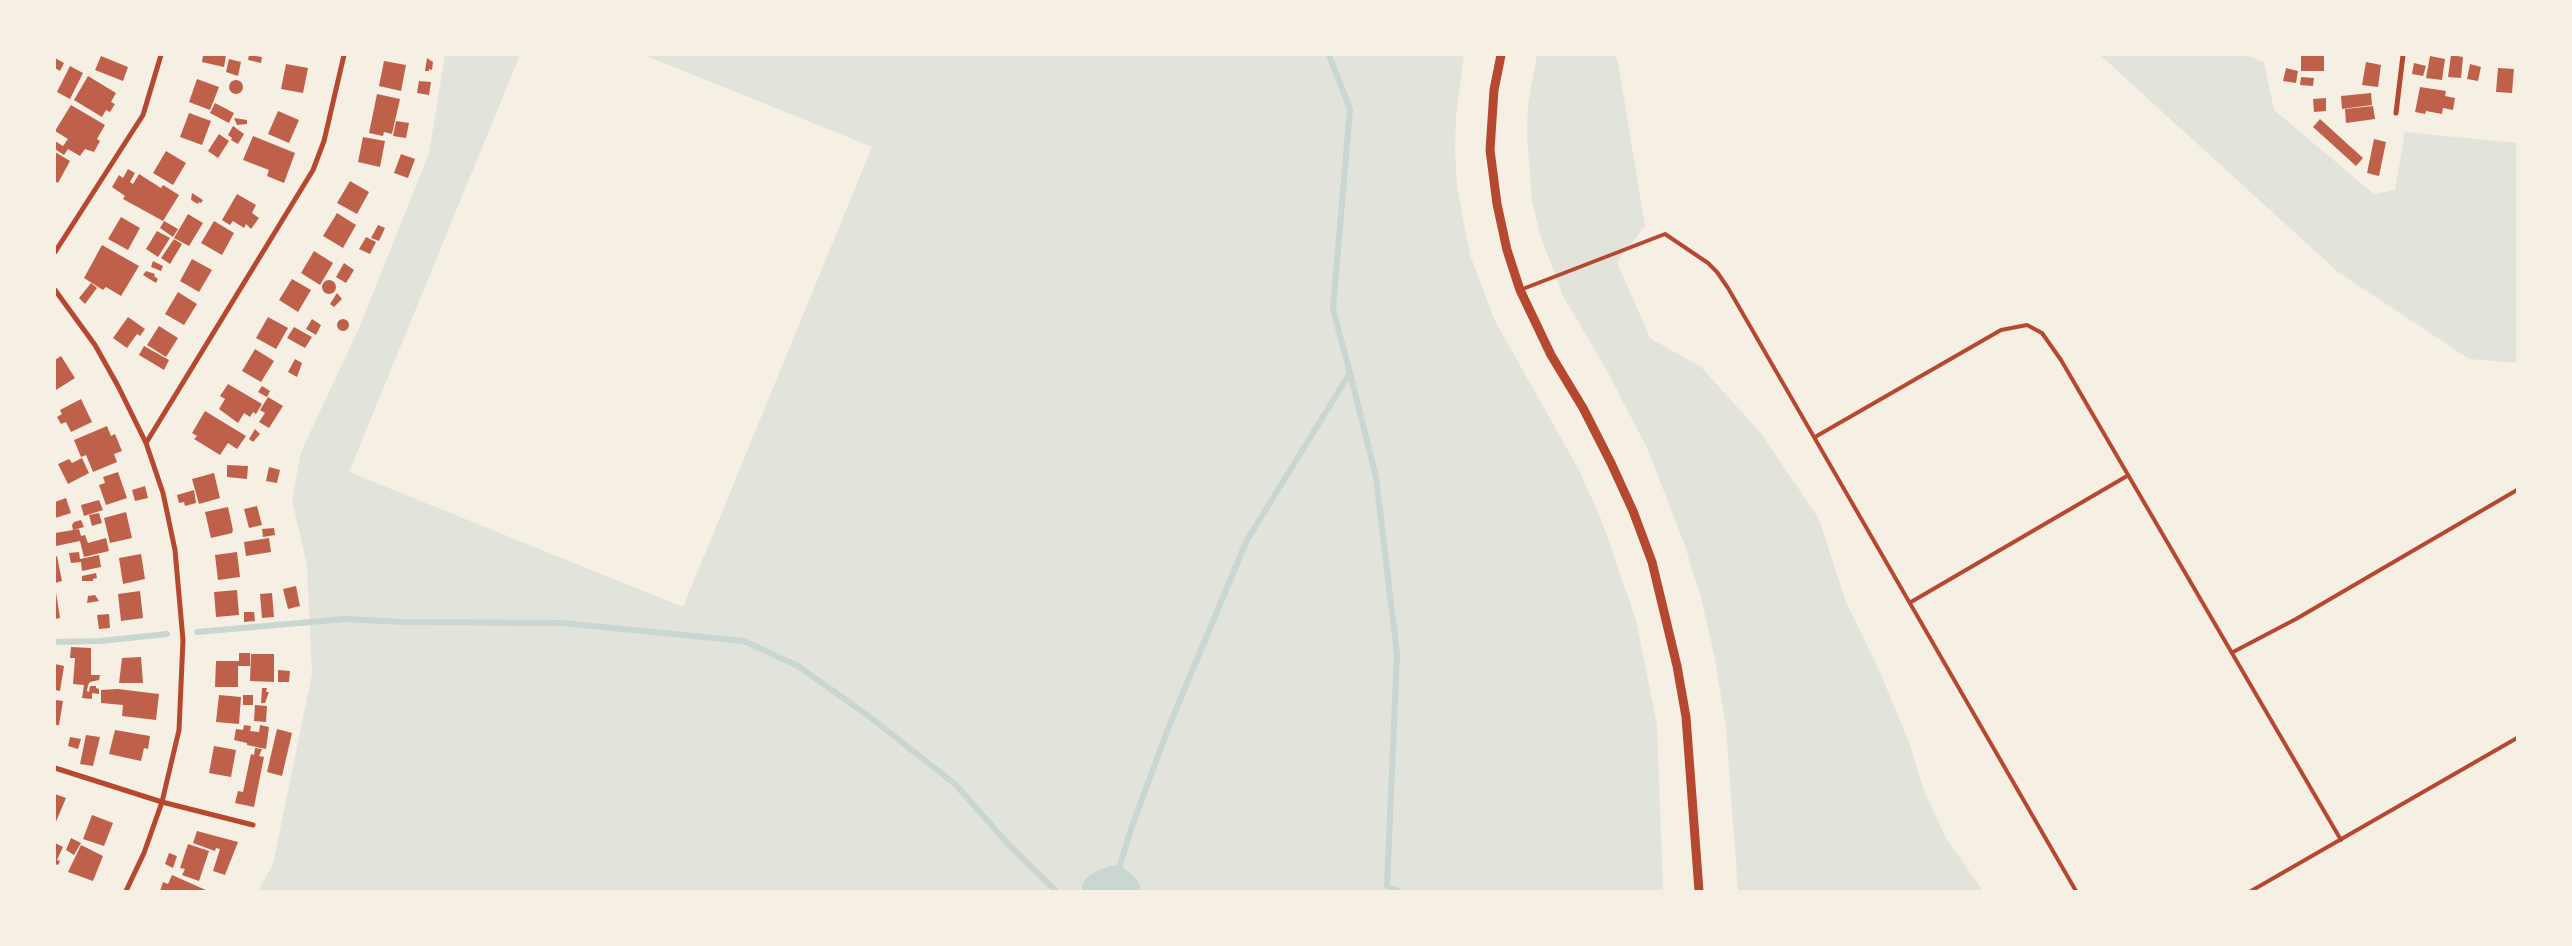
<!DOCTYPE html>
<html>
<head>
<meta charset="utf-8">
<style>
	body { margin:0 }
	#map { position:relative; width:2572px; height:946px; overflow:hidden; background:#f6efe4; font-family:Rubik,sans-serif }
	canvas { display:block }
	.frame { position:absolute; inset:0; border:56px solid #f6efe4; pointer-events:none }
</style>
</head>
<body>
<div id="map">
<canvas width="2572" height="946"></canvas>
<div class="frame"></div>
</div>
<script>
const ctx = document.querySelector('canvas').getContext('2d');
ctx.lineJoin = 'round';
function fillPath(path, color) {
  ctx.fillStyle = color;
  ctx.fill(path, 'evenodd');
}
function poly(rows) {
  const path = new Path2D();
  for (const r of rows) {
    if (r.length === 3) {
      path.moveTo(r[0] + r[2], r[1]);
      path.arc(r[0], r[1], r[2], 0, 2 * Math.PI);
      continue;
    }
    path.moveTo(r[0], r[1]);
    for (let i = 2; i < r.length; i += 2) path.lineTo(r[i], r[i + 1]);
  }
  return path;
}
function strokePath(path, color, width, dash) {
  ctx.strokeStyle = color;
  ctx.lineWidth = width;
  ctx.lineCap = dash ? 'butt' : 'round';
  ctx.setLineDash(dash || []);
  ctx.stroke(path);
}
const green = poly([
	[445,55,520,55,349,472,683,607,872,147,644,55,1464,55,1456,116,1455,151,1457,186,1470,255,1495,321,1579,470,1601,519,1636,620,1657,724,1663,891,258,891,273,864,312,674,307,565,292,500,301,452,359,328,429,153],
	[1537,55,1615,55,1618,62,1645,226,1617,262,1650,338,1701,367,1761,433,1819,519,1846,602,1880,672,1910,745,1924,791,1946,838,1983,891,1738,891,1726,727,1714,654,1701,598,1684,543,1647,448,1606,369,1563,296,1540,234,1532,202,1527,137,1528,104],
	[2100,55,2245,55,2264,62,2274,110,2374,194,2395,190,2405,132,2517,143,2517,363,2469,359,2338,272]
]);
const stream = poly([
	[1350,373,1376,477,1397,654,1387,886,1397,891],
	[197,632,345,619,403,622,562,623,744,641,798,666,870,717,956,785,1008,844,1056,891],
	[55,642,100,641,167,634],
	[1114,885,1131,829,1169,726,1247,540,1350,373,1333,309,1350,109,1329,55]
]);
const river = poly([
	[1101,891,1114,885,1121,891]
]);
const building = poly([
	[203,55,226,55,224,67,202,62],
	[249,55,262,57,261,63,248,60],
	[2301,55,2324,55,2324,71,2301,71],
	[2451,55,2463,57,2461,78,2448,77],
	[101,56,128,67,123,81,95,70],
	[2430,56,2445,59,2442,80,2426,78],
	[55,58,64,63,60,71,55,68],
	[427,58,433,62,432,70,429,69,429,71,425,71],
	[229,59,241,62,238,76,226,72],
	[384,61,406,65,401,91,379,86],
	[2366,62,2381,65,2378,87,2362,85],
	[2414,63,2426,66,2423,76,2412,74],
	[286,64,308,68,303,93,281,89],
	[2470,64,2481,67,2478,81,2467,79],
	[70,66,83,73,70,99,57,92],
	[2286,68,2298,71,2296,83,2283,81],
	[2498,68,2514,69,2512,93,2496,92],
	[88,76,116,93,111,102,115,104,110,112,106,110,102,117,74,100],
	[2301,77,2314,78,2313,86,2300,85],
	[197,79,219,87,210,110,189,102],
	[236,87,7],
	[419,81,431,82,429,95,417,93],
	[2420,87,2446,91,2445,96,2455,98,2453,110,2443,108,2442,114,2426,111,2425,114,2415,112],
	[2371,93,2372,105,2342,109,2341,96],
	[377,94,400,99,392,134,384,132,383,136,369,133],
	[2326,98,2326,111,2314,112,2313,99],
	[215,103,234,113,229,123,210,113],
	[71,105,105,125,97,139,100,141,94,152,85,149,80,156,68,149,64,155,55,149,55,141,63,146,68,139,55,131],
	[2373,106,2375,119,2346,123,2345,109],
	[278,111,299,120,289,143,268,134],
	[189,113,211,121,202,145,180,137],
	[234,118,247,120,247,124,237,125],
	[2320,119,2363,158,2356,166,2313,127],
	[396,121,409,123,406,138,393,136],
	[233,126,244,134,238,144,231,140,232,138,228,135],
	[219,134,229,141,218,158,208,151],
	[253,136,295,153,284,183,267,176,269,170,243,160],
	[363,137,385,141,380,167,358,162],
	[2374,139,2386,142,2379,176,2367,173],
	[166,151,186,163,173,185,153,173],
	[55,152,70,161,58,183,55,181],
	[401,154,415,159,408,178,394,173],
	[128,169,135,173,130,182,133,184,139,174,161,188,163,185,179,195,163,221,123,199,125,196,112,187,119,175,123,178],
	[350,181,369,192,357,214,337,203],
	[192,193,203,200,201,203,199,202,198,204,191,200],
	[237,194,256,205,252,213,259,218,251,229,246,224,244,228,233,221,230,225,222,220],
	[337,213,356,225,343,248,323,236],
	[188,214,203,223,189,246,174,238],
	[121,217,140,228,128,250,108,239],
	[164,221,178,229,173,237,160,228],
	[214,221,234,233,222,255,201,243],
	[378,225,385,228,379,241,371,238],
	[157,231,170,238,158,257,146,249],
	[366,237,376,242,370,254,359,249],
	[174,239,182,244,170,264,161,258],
	[102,245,139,266,121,296,106,287,103,290,84,278],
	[314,251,333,263,320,285,301,273],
	[192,259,212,270,199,292,180,281],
	[153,261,163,266,161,271,151,267],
	[344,263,354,270,346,283,336,277],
	[146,271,155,274,154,276,158,279,156,283,143,275],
	[292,279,311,290,298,312,279,300],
	[329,287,7],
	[91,283,97,288,85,304,79,298],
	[178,292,197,304,184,325,165,314],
	[337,293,342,299,334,307,330,304],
	[128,317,145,329,140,336,137,334,127,348,113,338],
	[268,317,288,328,276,349,256,338],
	[312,319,321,325,316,335,306,329],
	[343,325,6],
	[159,326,178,338,166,357,147,345],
	[294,327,312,337,305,348,287,338],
	[144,346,169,360,164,370,139,355],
	[255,349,274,361,261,382,242,371],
	[61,356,75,378,56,390,55,360],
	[295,359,302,363,297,377,288,372],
	[228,384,262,404,256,414,253,412,250,417,244,413,238,423,219,409,225,399,220,396],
	[262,386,270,391,267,397,258,392],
	[268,397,283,406,269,428,259,422,265,413,260,410],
	[81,399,92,422,71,432,66,422,61,424,57,417,62,414,60,410],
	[205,411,246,436,237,449,228,443,220,455,194,439,197,436,192,433],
	[107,426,111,436,115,434,122,451,114,454,117,462,93,472,86,455,81,457,74,440],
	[255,429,260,434,253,442,249,439],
	[82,458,89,473,68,484,58,464,69,459,72,463],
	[227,465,248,466,247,479,227,477],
	[269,467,280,470,277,483,266,481],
	[118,472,127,498,106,505,99,485,105,483,103,477],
	[214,473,220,498,199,504,192,479],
	[145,486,148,498,135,501,132,490],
	[194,490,196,503,185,506,184,502,179,503,177,495],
	[66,498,71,513,55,518,55,502],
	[99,500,103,510,84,516,81,505],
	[257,506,262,525,249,528,244,509],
	[228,507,233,530,232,533,211,538,205,512],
	[126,512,132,538,110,543,104,518],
	[99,513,102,523,92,526,89,515],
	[81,520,84,527,73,530,72,525,74,522],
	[274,528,275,535,263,537,262,529],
	[79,529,81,536,85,535,88,543,106,538,109,551,84,557,80,541,56,546,55,533],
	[269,538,271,552,246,556,244,542],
	[79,552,80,559,99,555,101,567,82,571,81,562,71,563,69,553],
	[237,552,240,577,218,580,215,555],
	[141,554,145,579,123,584,119,558],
	[57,556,62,581,55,583,55,557],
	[96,573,97,578,93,579,93,581,82,581,82,576],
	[55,586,60,618,55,619],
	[296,586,300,606,288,609,283,589],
	[237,590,239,615,216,617,214,592],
	[140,591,143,618,121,621,118,594],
	[272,593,274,617,262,618,260,594],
	[95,595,99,601,87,603,88,596],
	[244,612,254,612,255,621,244,622],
	[109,614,110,628,99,629,97,615],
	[71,647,91,648,91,675,100,675,99,680,90,682,88,685,87,691,89,692,90,686,96,686,96,688,99,689,99,694,92,693,92,699,82,698,84,685,73,684,75,658,70,658],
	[239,653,250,653,250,666,238,666,238,687,215,687,216,661,239,661],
	[251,654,274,654,274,682,250,681],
	[141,657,143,683,119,683,122,658],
	[55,664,64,666,60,691,55,690],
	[278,670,290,671,289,682,278,682],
	[262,688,267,688,266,692,269,692,265,703,261,703],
	[118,689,159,694,156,720,122,716,123,705,101,703,101,690],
	[219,695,241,697,239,724,216,722],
	[243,695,253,695,253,705,243,705],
	[55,700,63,701,59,725,55,725],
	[255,705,267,706,266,722,254,721],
	[244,725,251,726,250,731,259,732,260,725,269,727,266,749,247,745,247,743,234,740,236,729,243,730],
	[277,729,292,733,282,776,267,772],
	[115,730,150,736,148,749,144,748,141,761,109,754],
	[86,735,100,737,93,766,80,764],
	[70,737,81,739,78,749,68,746],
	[214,746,236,750,231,777,209,773],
	[255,748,262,749,259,756,264,757,254,807,235,803,238,791,243,792,251,754,254,755],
	[55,794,66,798,55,824],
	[92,815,113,823,104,846,83,839],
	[197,831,238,842,225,875,213,871,220,849,216,848,215,851,193,843],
	[71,838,81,843,74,855,66,850],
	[55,843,63,847,57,860,60,861,58,865,55,864],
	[188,844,209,851,199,881,182,875,185,869,180,868],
	[81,845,103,856,93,881,68,872],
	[169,853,177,856,173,868,165,864],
	[172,875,208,891,160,891,163,882,168,884]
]);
const service = poly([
	[1520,290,1665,234,1708,263,1717,272,1728,288,2076,891],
	[1815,437,2001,330,2027,325,2042,333,2061,360,2341,840],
	[1911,602,2127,476],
	[2233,652,2296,619,2517,490],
	[2251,891,2517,738]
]);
const minor = poly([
	[2396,113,2403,55],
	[55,252,143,115,161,55],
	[55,290,95,345,118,386,146,443,163,493,175,550,183,640,179,730,162,802,144,853,126,891],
	[146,443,313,170,324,141,344,55],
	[55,768,162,802,253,825]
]);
const tertiary = poly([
	[1501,55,1494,90,1490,150,1497,204,1507,250,1520,290,1551,355,1583,408,1611,463,1633,511,1652,562,1677,666,1686,717,1699,891]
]);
fillPath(green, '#e2e4dc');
strokePath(stream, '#c9d6d2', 6);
strokePath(river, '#c9d6d2', 39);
fillPath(building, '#bf614a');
strokePath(service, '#b5482f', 4);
strokePath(minor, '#b5482f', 5);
strokePath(tertiary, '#b5482f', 9);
</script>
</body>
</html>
